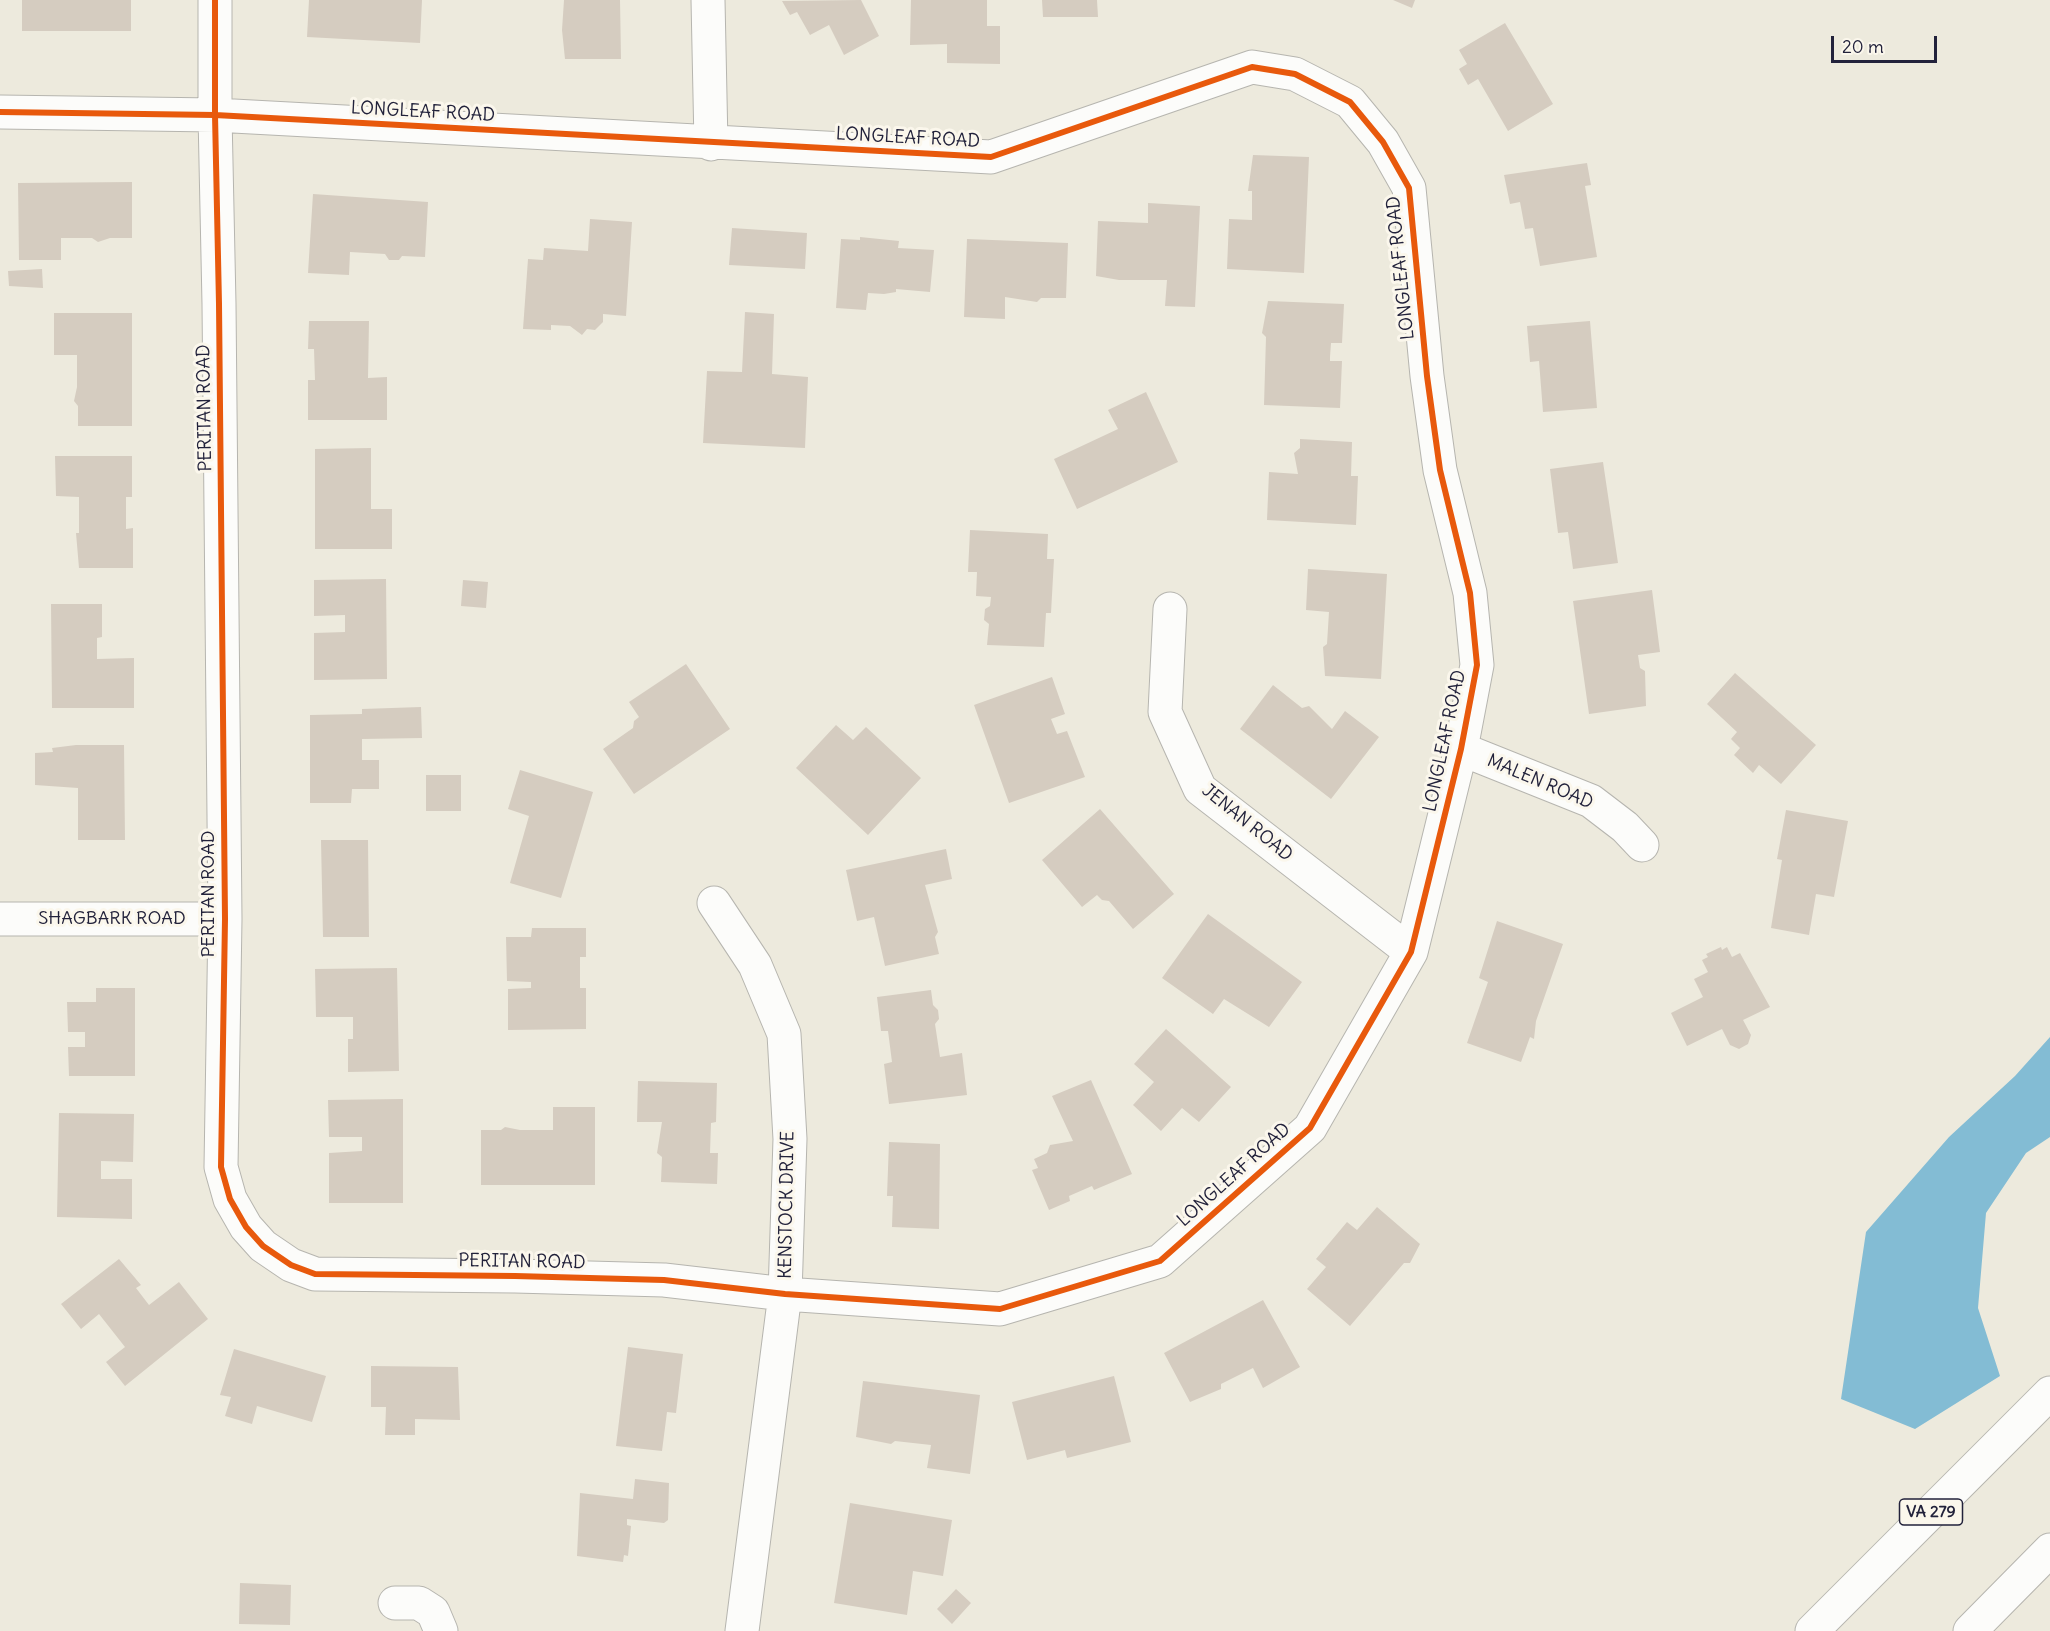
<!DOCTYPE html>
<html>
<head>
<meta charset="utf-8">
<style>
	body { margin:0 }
	#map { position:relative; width:2050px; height:1631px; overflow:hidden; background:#edeadd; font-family:Delius,sans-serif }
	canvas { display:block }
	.scale { position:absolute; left:1831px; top:36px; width:106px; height:27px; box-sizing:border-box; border:3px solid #22223b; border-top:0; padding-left:8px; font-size:18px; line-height:21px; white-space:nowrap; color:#22223b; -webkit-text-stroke:4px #fbf7ec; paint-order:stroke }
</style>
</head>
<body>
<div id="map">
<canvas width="2050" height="1631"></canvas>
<div class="scale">20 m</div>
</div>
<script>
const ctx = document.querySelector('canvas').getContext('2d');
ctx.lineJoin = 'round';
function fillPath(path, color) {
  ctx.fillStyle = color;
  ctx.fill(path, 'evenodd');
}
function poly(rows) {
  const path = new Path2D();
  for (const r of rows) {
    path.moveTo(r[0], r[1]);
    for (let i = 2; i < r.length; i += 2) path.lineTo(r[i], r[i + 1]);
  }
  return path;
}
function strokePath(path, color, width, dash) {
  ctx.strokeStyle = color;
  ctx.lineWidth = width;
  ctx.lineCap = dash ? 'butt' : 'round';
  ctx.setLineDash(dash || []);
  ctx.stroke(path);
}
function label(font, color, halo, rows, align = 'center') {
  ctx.font = font + ' Delius,sans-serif';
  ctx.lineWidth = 6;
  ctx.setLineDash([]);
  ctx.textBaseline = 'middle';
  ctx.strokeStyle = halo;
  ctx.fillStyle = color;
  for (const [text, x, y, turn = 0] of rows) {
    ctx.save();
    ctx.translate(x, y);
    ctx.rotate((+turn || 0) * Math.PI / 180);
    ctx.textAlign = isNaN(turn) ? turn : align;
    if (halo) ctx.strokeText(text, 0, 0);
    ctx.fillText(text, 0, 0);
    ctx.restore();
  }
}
const water = poly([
	[2050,1037,2050,1137,2026,1153,1986,1213,1978,1308,2000,1376,1915,1429,1841,1399,1866,1232,1949,1137,2015,1076]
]);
const building = poly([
	[22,0,131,0,131,31,22,31],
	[309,0,422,0,420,43,307,37],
	[564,0,620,0,621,59,565,59,562,30],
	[861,0,879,36,844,55,829,25,810,35,797,12,790,15,782,1],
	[911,0,987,0,987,26,1000,26,1000,64,947,63,947,44,910,45],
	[1042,0,1097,0,1098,17,1043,17],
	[1393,0,1415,0,1412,8],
	[1505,23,1553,104,1508,131,1478,79,1468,85,1459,69,1467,64,1459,50],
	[1253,155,1309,157,1304,273,1227,269,1229,219,1252,220,1252,191,1248,191],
	[1587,163,1591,185,1585,186,1597,257,1540,266,1533,228,1525,229,1520,202,1510,204,1504,175],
	[132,182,132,238,110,238,98,242,92,238,61,238,61,260,19,260,18,183],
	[313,194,428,202,425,257,402,256,399,260,389,260,385,254,350,252,349,275,308,273],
	[1148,203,1200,206,1195,307,1165,306,1167,280,1119,280,1096,276,1098,221,1148,223],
	[590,219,632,222,626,316,603,314,603,322,595,330,587,329,582,335,570,326,551,325,551,330,523,329,528,259,543,260,544,248,588,251],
	[732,228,807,233,805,269,729,265],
	[860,237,899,241,898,248,934,250,930,292,896,289,896,292,884,294,868,293,866,310,836,308,841,239,860,240],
	[967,239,1068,243,1066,298,1041,298,1037,302,1005,297,1005,319,964,317],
	[42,269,43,288,9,286,8,271],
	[1268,301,1344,304,1342,343,1331,343,1330,357,1330,361,1342,361,1340,408,1264,405,1266,337,1262,333],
	[745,312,774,314,772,374,808,377,805,448,703,443,707,371,742,372],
	[54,313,132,313,132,426,78,426,78,406,74,401,77,387,77,355,54,355],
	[309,321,369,321,368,378,387,377,387,420,308,420,308,380,315,380,314,349,308,349],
	[1590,321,1597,408,1543,412,1539,361,1530,362,1527,326],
	[1146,392,1178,462,1077,509,1054,459,1118,429,1108,410],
	[1300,439,1352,442,1351,476,1358,476,1356,525,1267,520,1269,472,1298,474,1294,453,1300,448],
	[371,448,371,509,392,509,392,549,315,549,315,449],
	[55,456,132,456,132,497,126,497,126,529,133,528,133,568,79,568,76,533,79,533,79,497,56,496],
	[1603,462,1618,563,1573,569,1568,532,1558,533,1550,469],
	[970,530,1048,534,1047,559,1054,559,1051,613,1046,613,1044,647,987,645,989,624,984,620,985,609,990,606,991,597,976,596,977,572,968,572],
	[1308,569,1387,574,1381,679,1325,676,1323,647,1327,644,1329,612,1306,610],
	[386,579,387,679,314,680,314,633,345,632,345,615,314,616,314,580],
	[463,580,488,582,486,608,461,606],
	[1652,590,1660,652,1638,655,1640,668,1645,671,1646,706,1589,714,1573,601],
	[51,604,102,604,102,637,97,638,97,659,134,658,134,708,52,708],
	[686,664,730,729,634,794,603,749,633,728,634,721,639,717,629,702],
	[1735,673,1816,745,1781,784,1759,765,1753,773,1734,755,1740,748,1731,739,1737,732,1707,704],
	[1052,677,1065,714,1051,719,1057,734,1067,731,1085,777,1009,803,974,705],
	[1273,685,1302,708,1309,706,1332,729,1345,711,1379,737,1331,799,1240,729],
	[421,707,422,738,362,739,362,760,379,760,379,789,352,789,351,803,310,803,310,715,362,714,362,709],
	[836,725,853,740,866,727,921,778,868,835,796,768],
	[76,745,124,745,125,840,78,840,78,788,35,785,35,753,53,752,52,748],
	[520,770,593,792,561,898,510,883,529,816,508,809],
	[426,775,461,775,461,811,426,811],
	[1100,809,1174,894,1133,929,1109,901,1102,900,1097,895,1082,907,1042,860],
	[1786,810,1848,821,1834,897,1816,894,1809,935,1771,928,1782,860,1777,859],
	[321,840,368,840,369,937,323,937],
	[946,849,952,879,925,885,938,932,935,937,939,954,885,966,874,917,857,921,846,870],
	[1208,914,1302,982,1269,1027,1224,999,1213,1014,1162,978],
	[1497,921,1563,944,1536,1021,1534,1039,1530,1037,1521,1062,1467,1043,1488,982,1479,978],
	[532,928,586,928,586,957,580,957,580,988,586,988,586,1029,508,1030,508,989,531,988,531,982,507,981,506,937,531,937],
	[1721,947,1722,950,1727,947,1732,957,1740,953,1770,1007,1743,1020,1751,1035,1748,1044,1739,1049,1730,1045,1722,1029,1687,1046,1671,1013,1703,997,1694,979,1708,972,1702,960,1708,957,1706,954],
	[397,968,399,1071,348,1072,348,1039,353,1039,353,1017,316,1017,315,969],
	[96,988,135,988,135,1076,69,1076,68,1047,85,1047,85,1032,68,1032,67,1002,96,1002],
	[931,990,933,1005,938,1010,939,1019,935,1024,940,1057,962,1053,967,1095,889,1104,884,1064,892,1062,888,1031,881,1031,877,997],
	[1166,1029,1231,1087,1199,1122,1182,1108,1161,1131,1133,1105,1154,1082,1134,1064],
	[1091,1080,1132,1174,1094,1190,1092,1186,1069,1196,1070,1201,1049,1210,1032,1170,1038,1168,1034,1159,1047,1153,1050,1145,1073,1141,1052,1096],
	[638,1081,717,1083,716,1122,711,1123,710,1153,718,1153,717,1184,661,1182,662,1157,657,1153,662,1122,637,1122],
	[403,1099,403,1203,329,1203,329,1153,362,1151,362,1137,329,1137,328,1100],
	[553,1107,595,1107,595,1185,481,1185,481,1130,501,1130,505,1127,520,1130,553,1130],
	[59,1113,134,1114,133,1162,101,1161,101,1179,132,1179,132,1219,57,1217],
	[889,1142,940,1144,939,1229,892,1227,893,1196,887,1196],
	[1377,1207,1420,1244,1410,1263,1404,1263,1350,1326,1307,1289,1326,1267,1316,1259,1347,1222,1357,1230],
	[119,1259,141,1285,136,1288,149,1305,179,1282,208,1319,125,1386,106,1362,125,1347,99,1314,81,1329,61,1304],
	[1263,1300,1300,1367,1263,1388,1253,1368,1221,1384,1221,1389,1190,1402,1164,1353],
	[628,1347,683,1354,676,1413,667,1412,662,1451,616,1446],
	[234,1349,326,1376,312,1422,257,1406,252,1424,225,1416,231,1397,220,1395],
	[371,1366,458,1367,460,1420,415,1419,415,1435,385,1435,386,1407,371,1407],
	[1114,1376,1131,1442,1067,1458,1065,1450,1027,1460,1012,1402],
	[863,1381,980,1395,970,1474,927,1468,931,1445,895,1441,891,1444,856,1437],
	[635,1479,669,1483,668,1520,664,1523,627,1519,627,1525,631,1526,628,1556,624,1555,623,1562,577,1556,580,1493,633,1499],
	[850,1503,952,1520,943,1576,913,1571,907,1615,834,1603],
	[240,1583,291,1585,290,1625,239,1624],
	[956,1589,971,1603,952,1624,937,1609]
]);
const minor = poly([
	[708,0,711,144],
	[0,112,215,115,991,157,1252,67,1295,74,1350,102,1383,142,1409,188,1427,376,1440,470,1470,593,1477,665,1461,749,1411,952,1310,1128,1160,1261,1000,1309,785,1294,664,1280,515,1276,315,1274,291,1265,263,1246,246,1227,230,1199,221,1167,225,919,219,304,215,115,215,0],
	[1170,609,1165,712,1200,789,1411,952],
	[1461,749,1591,801,1625,827,1642,845],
	[714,903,755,965,784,1034,790,1139,785,1294,742,1631],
	[0,919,225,919],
	[395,1603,419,1603,433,1612,441,1631]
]);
const major = poly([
	[1812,1631,2050,1393],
	[1970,1631,2050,1550]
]);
const cycleway = poly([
	[0,112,215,115,991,157,1252,67,1295,74,1350,102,1383,142,1409,188,1427,376,1440,470,1470,593,1477,665,1461,749,1411,952,1310,1128,1160,1261,1000,1309,785,1294,664,1280,515,1276,315,1274,291,1265,263,1246,246,1227,230,1199,221,1167,225,919,219,304,215,115,215,0]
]);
const shields = [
	[1931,1512,63]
];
const shieldNames = [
	["VA 279",1931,1512]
];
const streetNames = [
	["LONGLEAF ROAD",423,112,3],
	["LONGLEAF ROAD",908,138,3],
	["LONGLEAF ROAD",1401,268,-96],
	["PERITAN ROAD",205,408,-91],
	["LONGLEAF ROAD",1445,741,-78],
	["MALEN ROAD",1540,782,23],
	["JENAN ROAD",1247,823,39],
	["PERITAN ROAD",209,894,-90],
	["SHAGBARK ROAD",112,919],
	["LONGLEAF ROAD",1234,1175,-42],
	["KENSTOCK DRIVE",787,1205,-89],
	["PERITAN ROAD",522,1262,1]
];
fillPath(water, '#83bcd4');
fillPath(building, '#d5ccc0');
strokePath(minor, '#b6b5af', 35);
strokePath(major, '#b6b5af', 35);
strokePath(minor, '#fcfcfa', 33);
strokePath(major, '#fcfcfa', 33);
strokePath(cycleway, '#e8590c', 6);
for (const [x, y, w] of shields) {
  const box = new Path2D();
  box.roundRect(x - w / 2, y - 13, w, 26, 4.5);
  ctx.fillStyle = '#fbf7ec';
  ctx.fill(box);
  strokePath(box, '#22223b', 1.5);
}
label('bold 16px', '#22223b', null, shieldNames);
label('18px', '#22223b', '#fbf7ec', streetNames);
</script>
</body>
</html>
